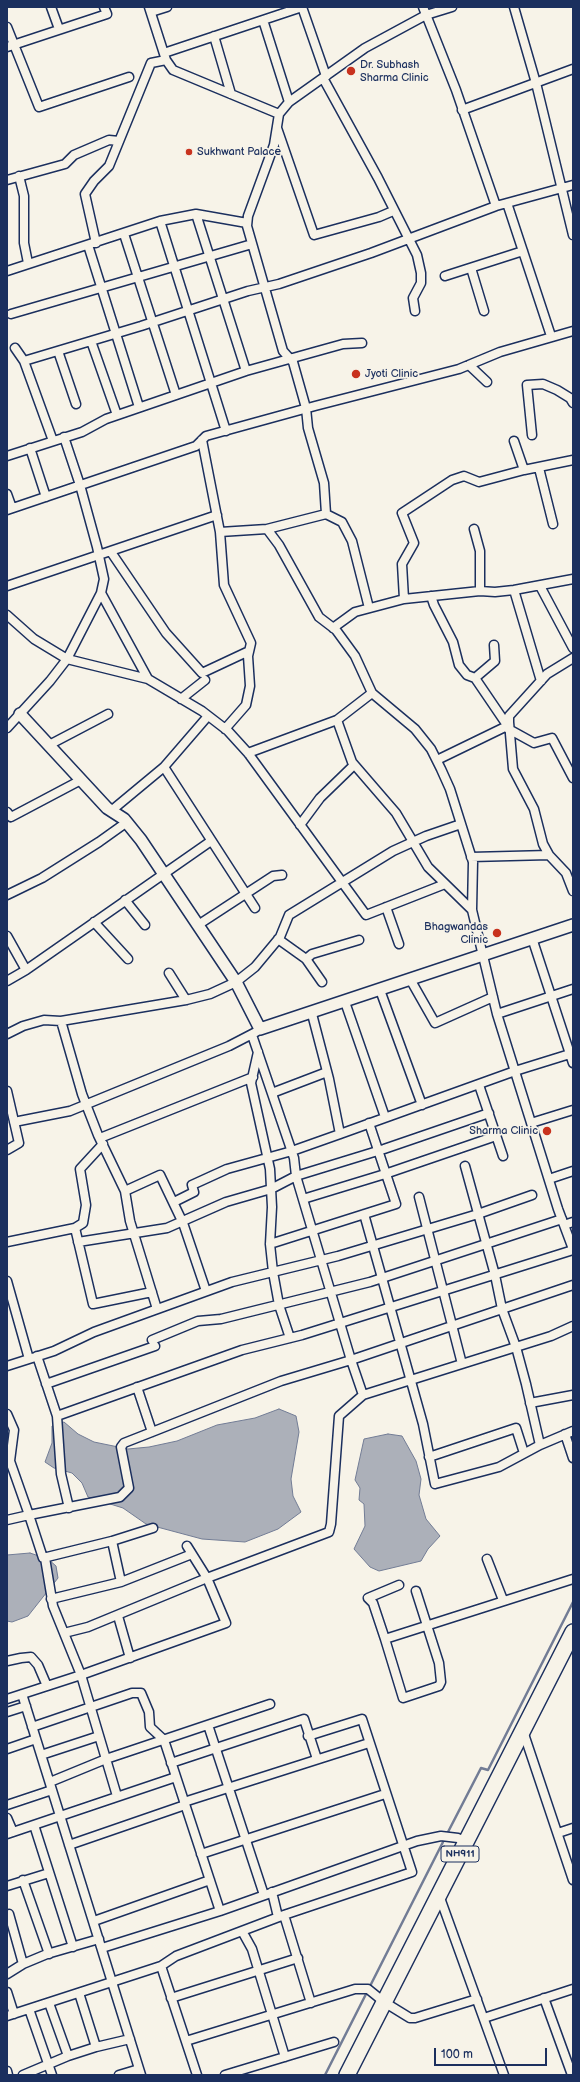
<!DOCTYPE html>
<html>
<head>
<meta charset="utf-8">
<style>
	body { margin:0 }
	#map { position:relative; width:580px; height:2082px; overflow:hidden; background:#f7f3e8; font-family:"Balsamiq Sans",sans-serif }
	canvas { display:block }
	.frame { position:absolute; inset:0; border:8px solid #1b2f5e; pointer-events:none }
	.scale { position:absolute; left:434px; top:2048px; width:113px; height:18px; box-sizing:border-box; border:2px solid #1b2f5e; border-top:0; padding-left:5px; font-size:12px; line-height:14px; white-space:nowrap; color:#1b2f5e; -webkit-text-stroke:3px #f7f3e8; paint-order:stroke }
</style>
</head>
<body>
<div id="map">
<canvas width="580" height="2082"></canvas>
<div class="frame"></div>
<div class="scale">100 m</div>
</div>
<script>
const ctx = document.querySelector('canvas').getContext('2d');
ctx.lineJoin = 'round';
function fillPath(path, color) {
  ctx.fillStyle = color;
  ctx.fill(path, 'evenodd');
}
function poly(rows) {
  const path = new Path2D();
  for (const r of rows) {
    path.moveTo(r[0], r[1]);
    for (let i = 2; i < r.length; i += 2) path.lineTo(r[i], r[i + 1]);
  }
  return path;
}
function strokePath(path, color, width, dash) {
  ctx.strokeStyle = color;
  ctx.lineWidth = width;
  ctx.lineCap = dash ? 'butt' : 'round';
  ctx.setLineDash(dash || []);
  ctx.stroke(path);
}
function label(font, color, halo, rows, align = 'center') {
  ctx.font = font + ' "Balsamiq Sans",sans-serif';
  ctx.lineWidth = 3.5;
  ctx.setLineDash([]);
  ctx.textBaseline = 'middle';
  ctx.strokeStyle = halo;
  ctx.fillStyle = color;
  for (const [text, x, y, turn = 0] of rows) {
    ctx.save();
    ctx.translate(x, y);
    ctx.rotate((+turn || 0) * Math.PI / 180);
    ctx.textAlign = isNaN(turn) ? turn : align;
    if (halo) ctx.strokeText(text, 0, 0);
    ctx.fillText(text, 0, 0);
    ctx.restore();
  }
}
const water = poly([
	[279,1409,296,1416,299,1432,291,1479,293,1496,301,1512,278,1529,245,1542,202,1539,146,1524,123,1508,88,1497,82,1483,72,1473,54,1468,45,1462,52,1443,52,1426,64,1422,78,1434,94,1442,128,1449,149,1447,177,1441,217,1425,255,1418,279,1409],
	[388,1434,402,1436,416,1461,421,1479,419,1495,426,1519,440,1536,428,1549,421,1561,379,1571,370,1567,354,1549,365,1526,364,1504,359,1500,360,1488,355,1480,364,1439,388,1434],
	[30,1553,48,1559,56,1566,58,1578,28,1616,12,1622,7,1621,7,1555,30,1553]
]);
const stream = poly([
	[448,1832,481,1768,488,1770,573,1602],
	[325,2075,443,1842]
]);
const street = poly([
	[51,7,59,29],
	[149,7,166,60,173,70,279,114],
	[423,7,456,90,496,206],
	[514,7,536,83,573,235],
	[151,12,167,7],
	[263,20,289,102],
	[7,27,39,107,129,77],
	[214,36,231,94],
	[7,47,107,14,104,7],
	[164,53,302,7,326,76],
	[323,78,378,178,417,255,421,273,421,283,413,298,415,311],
	[462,110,573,69],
	[277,128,314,235,379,217,393,211],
	[19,176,24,196,24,243,28,263],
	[7,180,65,164,74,155,109,140,119,141],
	[507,203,551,336],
	[196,214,246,371],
	[160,221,226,431],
	[124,234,176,395],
	[96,243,85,194,94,181,109,166,151,63,166,60],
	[88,245,139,407],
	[471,268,484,311],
	[7,271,160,221,196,214,247,223],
	[445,276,523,251],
	[11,314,252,244],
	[91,341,117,415],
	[15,348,24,361,53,441],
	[58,351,76,404],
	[24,361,141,326,248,291,279,284,371,253,496,206,573,185],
	[469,365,487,382],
	[532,435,527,385,543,384,557,390,570,398,573,403],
	[64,437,80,485,97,547,104,579,101,593,148,679,202,711,228,731,248,753,366,915,445,884],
	[202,440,220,532,224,585,251,643,248,656,250,686,246,705,225,729],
	[514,441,524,470,573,460],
	[30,448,46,497],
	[7,456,82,432,106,419,246,371,343,344,362,343],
	[539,468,553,524],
	[7,494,12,508],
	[7,510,196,446,206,436,315,406,459,369,500,352,573,331],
	[326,514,324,483,308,428,306,408,293,362,283,351,247,226,248,216,274,145,279,114,289,102,365,48,426,15,452,7],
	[267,529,326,514,342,522,352,541,369,608],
	[474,529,480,551,480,591,495,592,514,590,573,579],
	[220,532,267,529,279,545,319,617,336,630,355,656,372,693,415,729,431,749,441,769,450,789,473,862,472,910,497,1014,558,1209,573,1249],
	[111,552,166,633,202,673,249,651],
	[7,586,217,515],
	[540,586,573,648],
	[514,590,541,681],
	[431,596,434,605,453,642,459,665,467,675,475,678],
	[404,599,402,564,414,543,402,513,452,480,464,476,479,482,524,470],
	[7,615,34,639,67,659,148,679],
	[333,628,355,612,404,599,480,591],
	[494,645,495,661,475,678,509,728],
	[573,658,547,674,509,716,509,722,513,769,534,809,543,844,549,855,566,873,573,891],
	[181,699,205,680],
	[337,720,352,762,396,813,428,867,472,910],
	[7,728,50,681,67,659,101,593],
	[49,745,108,714],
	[248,753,337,720,372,693],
	[437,760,505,727,534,743,552,738,573,778],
	[164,767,255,908],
	[111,811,164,767,208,716],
	[7,812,11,817,81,780],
	[300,825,320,798,354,765],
	[471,857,549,855],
	[7,895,42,878,99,842,127,822],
	[125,900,145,925],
	[386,907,399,944],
	[94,922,128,959],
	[198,925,273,876,282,875],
	[7,936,26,970],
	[532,938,573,1063],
	[278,939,306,959,312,954,359,940],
	[306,959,322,982],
	[169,973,186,1000],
	[410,979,435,1023,493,997],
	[7,981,26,970,211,841],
	[380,990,422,1105],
	[345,1002,385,1117],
	[312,1014,329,1079,340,1134,515,1071,573,1053],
	[497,1014,573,989],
	[61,1021,82,1094,98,1135,125,1191,130,1221,157,1309],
	[7,1034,23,1026,44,1020,61,1021,186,1000,210,994,236,982,255,967,280,937,289,915,393,851,426,836,461,824],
	[258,1052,251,1083,270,1169,272,1207,270,1244,273,1272,279,1305,290,1338],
	[479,1085,503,1156],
	[7,1091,19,1143,7,1150],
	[272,1093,327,1072],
	[489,1113,384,1149,296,1176,351,1360,363,1395,551,1336,573,1326],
	[14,1122,70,1111,229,1046,256,1032],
	[531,1123,573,1110],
	[100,1138,253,1077],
	[465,1166,495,1275,502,1309,516,1347,526,1384,540,1445],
	[549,1179,573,1171],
	[125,1191,160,1175,183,1223,206,1291],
	[419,1197,462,1364],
	[303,1199,385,1174,496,1136],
	[174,1202,194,1192,192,1185,227,1169,292,1151,340,1134],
	[364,1214,423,1424,435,1484,499,1467,540,1445,573,1431],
	[564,1225,573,1222],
	[75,1228,83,1223,86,1205,80,1169,103,1144],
	[7,1242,75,1228,93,1304,152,1292],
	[78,1242,167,1228,226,1202,271,1189,296,1176,294,1158,252,1035],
	[270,1244,396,1204,369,1123],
	[7,1281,29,1359],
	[152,1340,198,1321,221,1319,370,1282,562,1219],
	[37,1356,57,1416,242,1350,302,1335,573,1250],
	[7,1366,54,1351,94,1332,232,1282,338,1256,478,1214,532,1195],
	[46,1384,155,1346],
	[137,1387,152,1432,281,1381,351,1360,573,1285],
	[530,1403,573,1395],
	[7,1414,14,1430,10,1461,29,1515,7,1520],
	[57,1416,61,1474,69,1508],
	[152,1432,124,1443,121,1447,129,1488,120,1497,29,1515,43,1558,112,1541,153,1528],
	[565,1434,573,1458],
	[429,1457,516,1428,524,1453],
	[112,1541,121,1582],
	[45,1558,53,1606,81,1675,117,1796],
	[487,1559,503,1600],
	[399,1585,368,1598,373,1603,385,1639,573,1579],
	[51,1599,121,1582,192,1554],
	[118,1616,130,1658],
	[64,1633,88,1627,207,1578,329,1532,331,1524,339,1416,363,1395],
	[385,1639,403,1698,439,1686,441,1682,439,1663,416,1591],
	[7,1661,21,1658,31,1657,38,1665,47,1686],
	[22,1694,141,2075],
	[7,1699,81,1675,226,1623,207,1578,187,1546],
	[7,1712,26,1706],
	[208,1725,264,1895],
	[32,1727,132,1693,141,1693,149,1712,150,1727,164,1740,220,1911],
	[523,1731,573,1880],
	[308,1736,362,1719,412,1872,284,1915,311,2003],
	[7,1749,36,1739],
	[41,1755,99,1736],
	[171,1763,304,1719,317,1759],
	[50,1782,106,1759,270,1704],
	[184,1802,369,1743],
	[7,1805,52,1790],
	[7,1818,13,1832],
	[34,1825,73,1947],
	[558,1833,573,1828],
	[7,1834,176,1777],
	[69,1845,185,1805],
	[201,1854,385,1794],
	[23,1880,49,1954],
	[7,1886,49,1873],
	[272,1892,278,1917],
	[439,1895,504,2075],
	[9,1914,23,1964,47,1954,99,1939],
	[94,1921,210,1880],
	[242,1931,252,1949,285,2057],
	[102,1948,220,1911,417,1841,441,1836,458,1838,466,1842],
	[161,1966,176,1956,284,1915],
	[7,1974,23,1964],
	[7,1992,14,2014],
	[171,1998,298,1958],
	[544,1998,572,2075],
	[49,2003,68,2056,96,2047,79,1993],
	[29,2009,52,2075],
	[7,2016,161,1966,197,2075],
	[484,2018,573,1989],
	[186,2041,355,1989,368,1989,384,2002,410,2018,415,2018,477,1999],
	[96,2047,130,2039],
	[7,2071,8,2075],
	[23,2075,68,2056],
	[119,2075,139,2069],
	[225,2075,334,2042]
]);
const secondary = poly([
	[20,714,107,808,124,819,141,840,236,982,260,1029,573,925]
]);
const highway = poly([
	[347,2075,573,1632]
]);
const markers = [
	[351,71,5,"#c8321e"],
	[189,152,4,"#c8321e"],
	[356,374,5,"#c8321e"],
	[497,933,5,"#c8321e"],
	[547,1131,5,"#c8321e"]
];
const shields = [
	[460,1854,38]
];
const shieldNames = [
	["NH911",460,1854]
];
const poiNames = [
	["Dr. Subhash",360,65],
	["Sharma Clinic",360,78],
	["Sukhwant Palace",197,152],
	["Jyoti Clinic",365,374],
	["Bhagwandas",488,927,"right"],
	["Clinic",488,940,"right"],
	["Sharma Clinic",538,1131,"right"]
];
fillPath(water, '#acb0b9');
strokePath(water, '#727c95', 1);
strokePath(stream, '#727c95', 2.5);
strokePath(street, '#1b2f5e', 11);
strokePath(secondary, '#1b2f5e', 14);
strokePath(highway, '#1b2f5e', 18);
strokePath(street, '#f7f3e8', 8);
strokePath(secondary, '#f7f3e8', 11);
strokePath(highway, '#f7f3e8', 15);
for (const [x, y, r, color] of markers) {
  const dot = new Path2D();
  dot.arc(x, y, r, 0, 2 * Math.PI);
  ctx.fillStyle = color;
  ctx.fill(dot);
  strokePath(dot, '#f7f3e8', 1.5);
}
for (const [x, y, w] of shields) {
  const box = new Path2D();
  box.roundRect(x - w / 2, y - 8, w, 16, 3);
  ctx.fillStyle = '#f7f3e8';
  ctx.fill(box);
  strokePath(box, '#1b2f5e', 1);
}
label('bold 10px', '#1b2f5e', null, shieldNames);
label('11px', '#1b2f5e', '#f7f3e8', poiNames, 'left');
</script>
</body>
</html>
